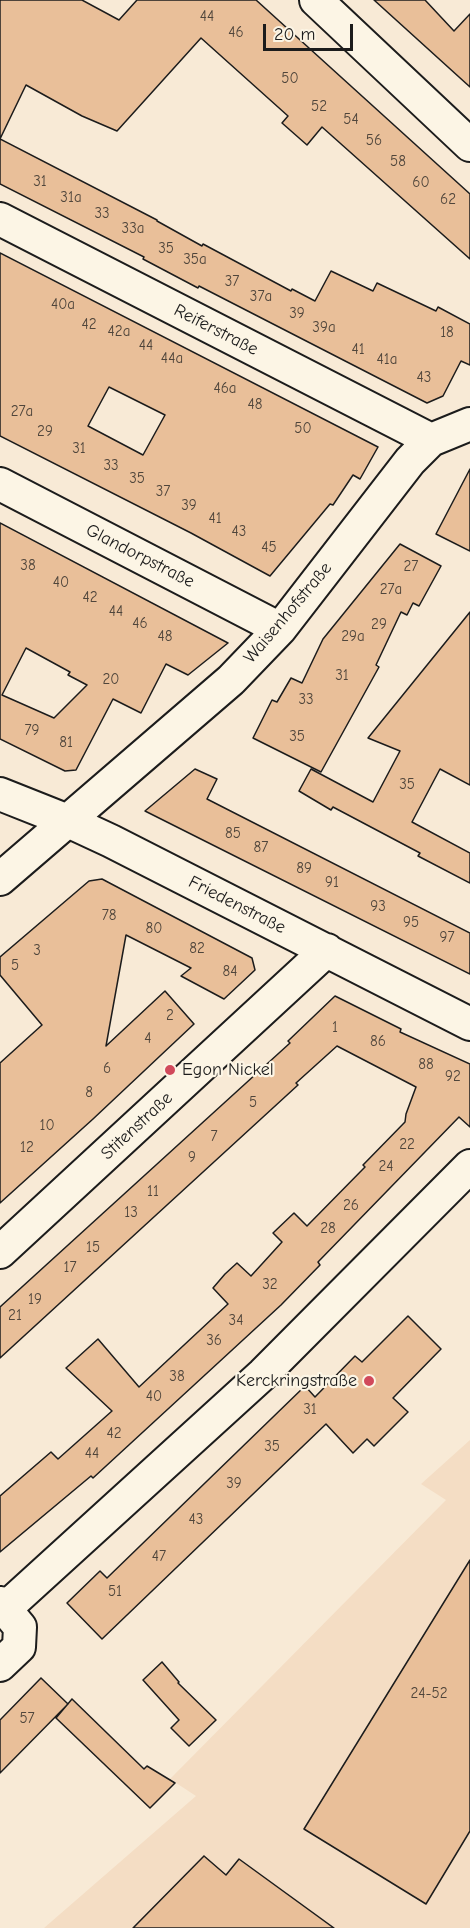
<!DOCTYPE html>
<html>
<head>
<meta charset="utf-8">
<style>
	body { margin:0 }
	#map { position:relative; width:470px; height:1928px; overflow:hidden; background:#f8ead6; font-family:"Comic Neue",sans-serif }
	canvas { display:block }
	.scale { position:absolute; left:263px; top:24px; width:90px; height:27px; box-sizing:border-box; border:3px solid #1c1c1c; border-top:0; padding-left:8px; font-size:18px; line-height:21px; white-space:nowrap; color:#1c1c1c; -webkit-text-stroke:4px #fcf5e5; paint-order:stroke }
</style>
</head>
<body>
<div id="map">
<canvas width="470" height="1928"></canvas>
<div class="scale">20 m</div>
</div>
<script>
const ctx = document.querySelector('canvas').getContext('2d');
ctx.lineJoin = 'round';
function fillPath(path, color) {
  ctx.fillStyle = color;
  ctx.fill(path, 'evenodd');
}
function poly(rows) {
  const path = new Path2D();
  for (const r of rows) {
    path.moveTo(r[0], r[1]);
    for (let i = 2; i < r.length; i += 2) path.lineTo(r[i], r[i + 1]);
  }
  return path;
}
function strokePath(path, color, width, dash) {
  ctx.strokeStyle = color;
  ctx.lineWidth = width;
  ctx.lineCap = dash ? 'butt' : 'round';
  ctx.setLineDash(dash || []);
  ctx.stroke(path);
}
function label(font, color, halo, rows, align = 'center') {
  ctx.font = font + ' "Comic Neue",sans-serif';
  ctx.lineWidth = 4.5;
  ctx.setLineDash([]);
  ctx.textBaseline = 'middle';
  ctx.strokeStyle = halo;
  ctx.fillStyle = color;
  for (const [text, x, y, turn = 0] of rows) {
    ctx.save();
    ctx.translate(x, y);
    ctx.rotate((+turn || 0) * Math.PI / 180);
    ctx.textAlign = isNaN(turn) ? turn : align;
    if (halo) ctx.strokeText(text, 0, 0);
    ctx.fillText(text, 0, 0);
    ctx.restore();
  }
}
const built = poly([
	[470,1440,470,1928,44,1928,196,1796,170,1779,446,1500,421,1484]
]);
const building = poly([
	[0,0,82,0,119,20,137,0,256,0,470,194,470,259,322,127,307,145,282,123,288,116,201,38,117,131,82,116,26,85,0,139,0,0],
	[374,0,425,0,454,31,470,14,470,87,374,0],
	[0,139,157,220,157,221,202,246,203,244,291,291,292,289,315,301,331,271,373,291,377,283,436,311,438,307,470,324,470,365,461,361,443,396,427,403,199,286,198,288,143,259,144,257,0,184,0,139],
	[0,253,378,447,360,479,353,475,333,505,330,504,270,576,191,533,0,436,0,253],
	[109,387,165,415,143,455,88,426,109,387],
	[470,469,470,551,436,534,470,469],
	[0,523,228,643,188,675,166,664,141,713,113,699,76,770,65,771,0,739,0,523],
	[26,648,70,672,68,675,87,685,54,718,2,695,26,648],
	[400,544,441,566,419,606,413,603,407,615,401,612,376,665,379,667,321,772,253,738,272,700,277,702,291,678,302,683,323,639,400,544],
	[470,612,470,785,440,769,412,822,470,853,470,883,418,856,420,853,333,807,331,810,299,791,311,769,373,802,400,751,368,738,470,612],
	[195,769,217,779,207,799,470,933,470,974,145,811,195,769],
	[102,879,252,958,255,970,224,999,181,976,191,968,126,935,106,1046,165,991,194,1024,93,1119,0,1203,0,1063,42,1025,0,975,0,957,89,881,102,879],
	[335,996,401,1029,400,1032,470,1064,470,1127,459,1117,318,1262,320,1265,281,1305,93,1478,91,1476,0,1552,0,1496,51,1452,58,1459,112,1411,66,1368,98,1339,139,1387,228,1304,213,1288,225,1274,237,1263,251,1276,282,1242,273,1233,294,1213,307,1226,365,1167,363,1165,405,1122,406,1114,416,1087,337,1046,296,1083,298,1085,0,1358,0,1307,290,1043,288,1041,335,996],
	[408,1316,441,1349,393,1398,408,1412,374,1446,367,1439,353,1453,326,1424,102,1639,67,1603,100,1571,107,1578,305,1386,315,1397,355,1356,362,1362,408,1316],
	[470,1560,470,1831,426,1904,304,1829,470,1560],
	[162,1662,179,1682,178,1683,216,1720,189,1746,171,1728,179,1720,143,1680,162,1662],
	[41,1678,68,1704,0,1773,0,1720,41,1678],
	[72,1699,144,1769,147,1766,175,1783,150,1808,56,1718,72,1699],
	[204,1856,226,1875,239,1859,334,1928,133,1928,204,1856]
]);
const street = poly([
	[316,0,470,145],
	[0,219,431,440],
	[0,484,280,629],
	[0,794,68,821,111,841,470,1024],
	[0,879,231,680,280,629,410,461,431,440,470,424],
	[0,1252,327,950],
	[0,1603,20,1627,19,1647,0,1665],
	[6,1608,263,1374,470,1166]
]);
const markers = [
	[170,1070,6,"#d1495b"],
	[369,1381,6,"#d1495b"]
];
const numberNames = [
	["44",207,17],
	["46",236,33],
	["50",290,79],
	["52",319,107],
	["54",351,120],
	["56",374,141],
	["58",398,162],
	["31",40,182],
	["60",421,183],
	["31a",71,198],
	["62",448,200],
	["33",102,214],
	["33a",133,229],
	["35",166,249],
	["35a",195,260],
	["37",232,282],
	["37a",261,297],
	["40a",63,305],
	["39",297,314],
	["42",89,325],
	["39a",324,328],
	["42a",119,332],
	["18",447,333],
	["44",146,346],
	["41",358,350],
	["44a",172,359],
	["41a",387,360],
	["43",424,378],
	["46a",225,389],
	["48",255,405],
	["27a",22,412],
	["50",303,429],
	["29",45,432],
	["31",79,449],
	["33",111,466],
	["35",137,479],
	["37",163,492],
	["39",189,506],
	["41",215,519],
	["43",239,532],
	["45",269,548],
	["38",28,566],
	["27",411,567],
	["40",61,583],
	["27a",391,590],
	["42",90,598],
	["44",116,612],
	["46",140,624],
	["29",379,625],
	["48",165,637],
	["29a",353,637],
	["31",342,676],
	["20",111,680],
	["33",306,700],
	["79",32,731],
	["35",297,737],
	["81",66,743],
	["35",407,785],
	["85",233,834],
	["87",261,848],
	["89",304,869],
	["91",332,883],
	["93",378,907],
	["78",109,916],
	["95",411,923],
	["80",154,929],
	["97",447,938],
	["82",197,949],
	["3",37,951],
	["5",15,966],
	["84",230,972],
	["2",170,1016],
	["1",335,1028],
	["4",148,1039],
	["86",378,1042],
	["88",426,1065],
	["6",107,1069],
	["92",453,1077],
	["8",89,1093],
	["5",253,1103],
	["10",47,1126],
	["7",214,1137],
	["22",407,1145],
	["12",27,1148],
	["9",192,1158],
	["24",386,1167],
	["11",153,1192],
	["26",351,1206],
	["13",131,1213],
	["28",328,1229],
	["15",93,1248],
	["17",70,1268],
	["32",270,1285],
	["19",35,1300],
	["21",15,1316],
	["34",236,1321],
	["36",214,1341],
	["38",177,1377],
	["40",154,1397],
	["31",310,1410],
	["42",114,1434],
	["35",272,1447],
	["44",92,1454],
	["39",234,1484],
	["43",196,1520],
	["47",159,1557],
	["51",115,1592],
	["24-52",429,1694],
	["57",27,1719]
];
const streetNames = [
	["Reiferstraße",216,330,27],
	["Glandorpstraße",140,556,27],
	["Waisenhofstraße",288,613,-50],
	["Friedenstraße",237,905,27],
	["Stitenstraße",137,1126,-43]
];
const poiNames = [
	["Egon Nickel",182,1070],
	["Kerckringstraße",357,1381,"right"]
];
fillPath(built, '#f4ddc4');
fillPath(building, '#e9bf99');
strokePath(building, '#1c1c1c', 1.5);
strokePath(street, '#1c1c1c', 36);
strokePath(street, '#fcf5e5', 32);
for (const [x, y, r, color] of markers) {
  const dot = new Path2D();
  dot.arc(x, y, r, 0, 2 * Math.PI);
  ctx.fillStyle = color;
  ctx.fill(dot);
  strokePath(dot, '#fcf5e5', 2);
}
label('15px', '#4f453b', null, numberNames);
label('18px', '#1c1c1c', '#fcf5e5', streetNames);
label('18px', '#1c1c1c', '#fcf5e5', poiNames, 'left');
</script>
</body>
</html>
